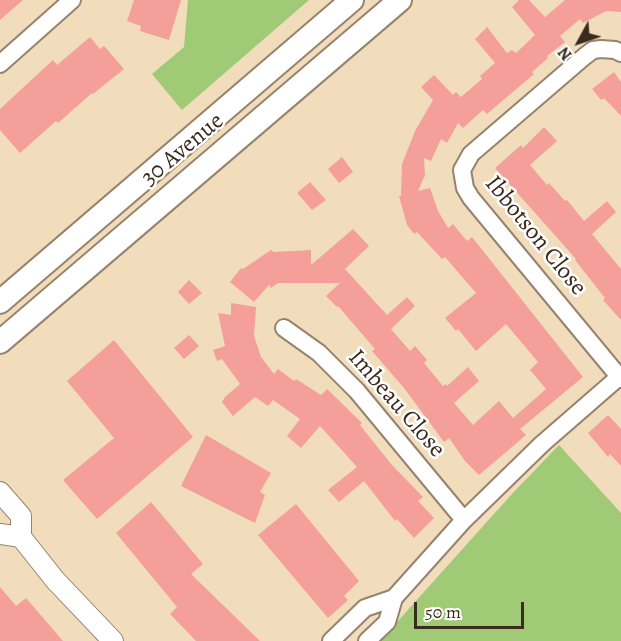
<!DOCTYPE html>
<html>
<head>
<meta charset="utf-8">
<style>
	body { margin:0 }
	#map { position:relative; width:621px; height:641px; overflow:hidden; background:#f1dcbc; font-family:Alegreya,serif }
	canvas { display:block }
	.north { position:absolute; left:549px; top:12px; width:60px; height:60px; -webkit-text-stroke:4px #fff; paint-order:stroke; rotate:230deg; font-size:16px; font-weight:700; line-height:24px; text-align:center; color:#3b2a1e }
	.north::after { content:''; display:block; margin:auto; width:21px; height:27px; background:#3b2a1e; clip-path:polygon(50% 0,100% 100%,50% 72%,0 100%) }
	.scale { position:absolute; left:414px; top:602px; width:110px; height:27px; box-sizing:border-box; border:3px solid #3b2a1e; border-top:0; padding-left:8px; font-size:18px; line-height:21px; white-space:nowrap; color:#3b2a1e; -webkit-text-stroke:4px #fff; paint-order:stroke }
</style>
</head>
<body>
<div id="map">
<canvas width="621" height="641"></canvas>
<div class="north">N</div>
<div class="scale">50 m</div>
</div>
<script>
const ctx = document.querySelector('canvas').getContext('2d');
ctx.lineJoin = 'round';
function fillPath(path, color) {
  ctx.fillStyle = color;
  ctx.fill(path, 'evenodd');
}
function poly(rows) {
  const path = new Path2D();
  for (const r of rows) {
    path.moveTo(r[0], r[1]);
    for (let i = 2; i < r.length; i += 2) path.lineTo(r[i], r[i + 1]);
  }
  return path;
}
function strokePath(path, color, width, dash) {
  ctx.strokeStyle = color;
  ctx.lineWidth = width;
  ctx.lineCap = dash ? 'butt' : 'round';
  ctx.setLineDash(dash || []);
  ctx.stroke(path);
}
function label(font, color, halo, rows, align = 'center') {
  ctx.font = font + ' Alegreya,serif';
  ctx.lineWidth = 5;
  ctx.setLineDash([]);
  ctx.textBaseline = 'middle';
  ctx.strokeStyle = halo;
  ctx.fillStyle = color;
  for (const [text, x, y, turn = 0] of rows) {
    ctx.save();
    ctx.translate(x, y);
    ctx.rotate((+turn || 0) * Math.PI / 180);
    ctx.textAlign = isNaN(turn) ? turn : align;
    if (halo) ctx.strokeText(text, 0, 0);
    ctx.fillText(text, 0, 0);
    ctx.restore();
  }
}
const green = poly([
	[188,0,309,0,182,110,152,74,184,47],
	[559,445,621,513,621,641,380,641,511,495]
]);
const building = poly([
	[0,0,23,0,0,20],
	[134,0,181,0,169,40,140,31,141,26,127,21],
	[519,0,529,0,545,17,565,0,621,0,621,12,606,11,583,23,580,19,560,36,565,42,547,56,548,58,532,72,534,74,487,114,483,110,463,128,458,123,447,143,441,139,431,161,424,158,425,175,418,191,430,188,438,211,448,228,453,224,467,241,472,237,583,377,520,429,526,435,479,475,465,461,449,438,444,442,404,388,372,351,375,349,338,306,337,307,326,296,340,283,278,283,271,288,269,285,254,302,230,282,241,268,243,269,271,250,274,252,311,250,311,265,353,229,369,246,345,269,387,315,407,297,415,306,391,329,410,351,415,346,427,360,424,363,443,386,446,384,447,386,468,367,479,381,454,403,473,425,499,401,513,418,546,389,530,370,538,362,506,324,476,351,458,329,456,331,445,318,476,293,445,257,442,259,417,232,414,234,407,225,399,196,401,196,402,164,415,131,433,100,421,87,434,75,453,95,456,92,461,97,482,79,480,76,495,63,475,39,487,27,507,53,512,50,516,53,535,35,512,7],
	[90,37,100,49,104,46,124,69,93,94,92,93,58,123,56,121,20,153,0,130,0,109,53,60,57,65],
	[614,72,621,82,621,116,604,98,601,100,592,89],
	[544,127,557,141,530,165,547,185,549,183,565,201,567,200,584,221,607,201,616,212,592,234,621,269,621,320,603,300,605,298,575,260,576,259,495,168,521,145,523,148],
	[342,157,353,172,339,183,328,169],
	[310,182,326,200,312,210,297,193],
	[189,280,202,293,189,304,178,292],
	[231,303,256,307,254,336,261,357,274,374,278,369,294,381,296,379,321,395,327,389,362,423,360,425,391,464,423,497,418,501,434,518,414,538,397,519,395,521,364,481,339,502,328,490,357,467,320,426,301,448,287,436,300,419,273,400,268,406,255,397,233,416,222,402,225,397,240,384,222,359,217,361,213,350,225,346,218,313,231,315],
	[189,335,199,346,184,359,174,348],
	[114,340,193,437,97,519,63,480,114,438,67,381],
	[608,415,621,429,621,466,610,454,608,457,588,433],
	[206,435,271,473,260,492,265,495,255,523,181,486],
	[151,502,203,564,191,574,260,641,196,641,170,614,177,607,116,533],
	[296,504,359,581,344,596,348,600,328,618,258,535],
	[0,587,16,606,26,598,63,641,0,641]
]);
const minor = poly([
	[621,53,615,50,601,49,593,50,585,56,471,154,462,170,465,188,471,198,621,379],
	[0,64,72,0],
	[284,328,319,353,357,391,464,520],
	[331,641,365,608,394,598],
	[367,641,387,622,394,598,464,520,542,444,619,377]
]);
const tertiary = poly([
	[0,492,21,516,21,537,55,580,113,641],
	[0,534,21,537]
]);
const secondary = poly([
	[0,302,352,0],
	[0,342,400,0]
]);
const streetNames = [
	["30 Avenue",183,150,-40],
	["Ibbotson Close",535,236,51],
	["Imbeau Close",396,404,49]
];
fillPath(green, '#a0ca76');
fillPath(building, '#f59f9a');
strokePath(minor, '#96836d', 20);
strokePath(tertiary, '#96836d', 22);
strokePath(secondary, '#96836d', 26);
strokePath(minor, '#fff', 16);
strokePath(tertiary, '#fff', 20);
strokePath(secondary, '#fff', 22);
label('24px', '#3b2a1e', '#fff', streetNames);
</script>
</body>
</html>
